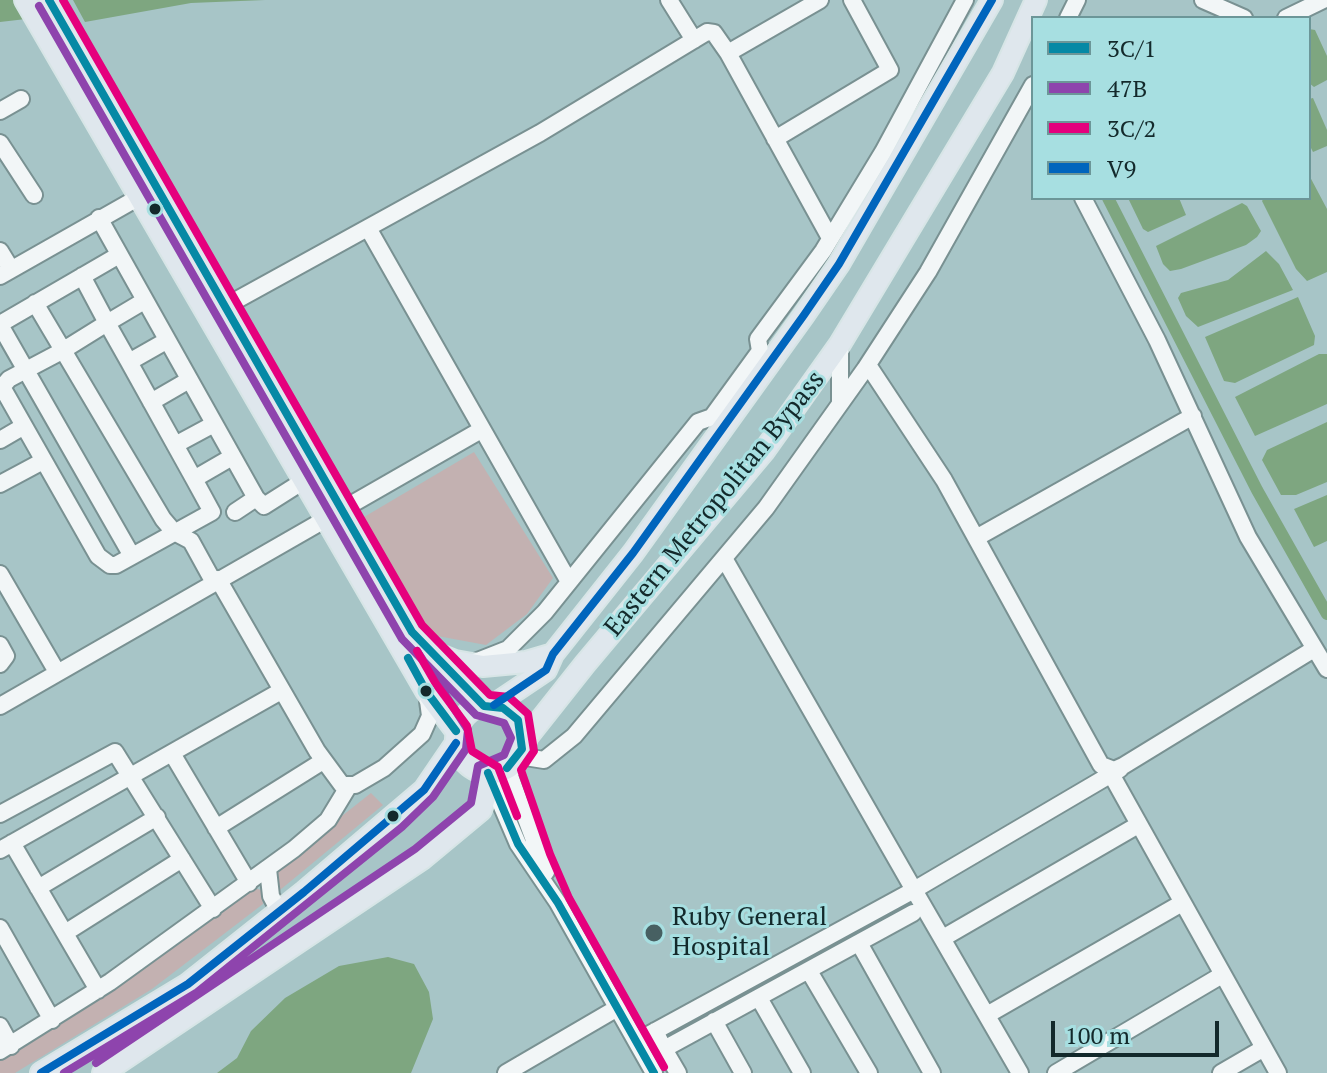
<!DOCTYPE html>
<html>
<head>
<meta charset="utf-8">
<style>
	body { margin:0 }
	#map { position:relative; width:1327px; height:1073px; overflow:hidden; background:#a7c5c7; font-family:"PT Serif",serif }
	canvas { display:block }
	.legend { position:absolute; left:1031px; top:16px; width:280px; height:184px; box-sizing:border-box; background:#a7dfe1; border:2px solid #6c9698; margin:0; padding:10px 14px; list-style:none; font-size:24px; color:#13292b }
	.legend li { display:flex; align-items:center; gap:16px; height:40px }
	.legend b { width:40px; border:2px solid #6c9698 }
	.scale { position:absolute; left:1051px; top:1021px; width:168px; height:36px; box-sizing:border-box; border:4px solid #13292b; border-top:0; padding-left:10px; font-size:24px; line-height:28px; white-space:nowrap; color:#13292b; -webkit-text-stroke:6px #a7dfe1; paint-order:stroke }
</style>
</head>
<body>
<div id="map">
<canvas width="1327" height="1073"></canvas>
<ul class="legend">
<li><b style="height:10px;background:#0589a5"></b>3C/1</li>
<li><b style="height:10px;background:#8e44ad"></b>47B</li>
<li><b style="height:10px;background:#e5007d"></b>3C/2</li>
<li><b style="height:10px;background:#0065bd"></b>V9</li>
</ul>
<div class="scale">100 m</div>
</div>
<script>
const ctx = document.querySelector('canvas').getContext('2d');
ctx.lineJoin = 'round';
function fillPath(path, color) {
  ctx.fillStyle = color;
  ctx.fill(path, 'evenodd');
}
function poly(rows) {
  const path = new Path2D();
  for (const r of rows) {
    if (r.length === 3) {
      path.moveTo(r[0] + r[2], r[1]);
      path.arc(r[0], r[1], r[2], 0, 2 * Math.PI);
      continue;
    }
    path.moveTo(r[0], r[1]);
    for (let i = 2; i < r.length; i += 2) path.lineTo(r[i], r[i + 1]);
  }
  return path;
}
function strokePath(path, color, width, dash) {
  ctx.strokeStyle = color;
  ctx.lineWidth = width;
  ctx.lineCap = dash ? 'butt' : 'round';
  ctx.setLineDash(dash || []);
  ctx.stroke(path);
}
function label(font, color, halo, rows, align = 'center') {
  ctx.font = font + ' "PT Serif",serif';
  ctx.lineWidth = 6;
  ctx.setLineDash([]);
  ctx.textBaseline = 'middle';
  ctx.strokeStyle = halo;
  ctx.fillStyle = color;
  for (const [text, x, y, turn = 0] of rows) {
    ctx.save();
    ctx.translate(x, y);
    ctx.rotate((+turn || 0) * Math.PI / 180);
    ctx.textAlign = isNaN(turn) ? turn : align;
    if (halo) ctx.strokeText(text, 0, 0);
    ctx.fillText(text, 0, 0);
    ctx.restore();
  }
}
const green = poly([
	[474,452,553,578,527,614,486,645,432,635,359,520],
	[371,793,383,805,280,890,276,868],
	[254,888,261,890,263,904,152,989,15,1073,0,1073,0,1057,58,1026,155,961]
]);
const water = poly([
	[0,0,15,0,26,19,0,22],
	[73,0,265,0,191,3,85,22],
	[1309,29,1315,30,1327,56,1327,80,1314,87,1309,83],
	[1313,98,1327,130,1327,146,1313,152,1309,144,1309,99],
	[1309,175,1327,209,1327,272,1307,281,1296,269,1262,201,1264,198,1309,198],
	[1128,198,1179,198,1186,215,1148,232,1143,229],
	[1242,203,1247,206,1261,231,1257,237,1246,245,1181,269,1170,271,1163,264,1156,246],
	[1266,251,1279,264,1293,290,1198,327,1186,316,1178,298,1181,293,1228,280],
	[1298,297,1315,336,1314,345,1235,383,1224,381,1205,337],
	[1319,354,1327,354,1327,404,1255,436,1235,397],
	[1327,422,1327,482,1296,495,1281,495,1262,460,1267,450],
	[1327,495,1327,541,1314,547,1294,509],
	[388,957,414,964,429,992,433,1019,411,1073,217,1073,237,1058,251,1031,285,998,339,966]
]);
const canal = poly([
	[1108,198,1257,490,1327,614]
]);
const minor = poly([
	[669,0,694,40],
	[1203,0,1244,18],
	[1068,18,1077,0],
	[1286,18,1323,0],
	[728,53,820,0],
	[0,111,21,99],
	[775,139,890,70,852,0],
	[0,143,34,195],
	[1083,198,1157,340,1248,537,1327,669],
	[99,218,256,498,264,506,305,480],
	[368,228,568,580],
	[0,251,11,269],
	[0,276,148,192],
	[82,276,107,323,129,362,194,479,212,512,116,565,110,565,98,556,2,387,9,379,62,351,107,323,144,301],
	[35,303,163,519,174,532,191,541,213,581],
	[224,307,540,133,707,32,714,33,728,53,830,238],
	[0,324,119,255],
	[0,325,132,556],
	[129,362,166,341],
	[868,365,944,480,1101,765,1114,770,1123,766,1314,649],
	[151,402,189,380],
	[840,404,840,344],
	[0,440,24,426],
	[175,445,214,424],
	[194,479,232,457],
	[0,484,43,461],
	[235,512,256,498],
	[976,538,1193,416],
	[725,560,914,890,1120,769],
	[0,574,57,672],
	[218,579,317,751,342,785,355,785,384,768,422,734,430,716,427,693],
	[0,645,6,656,0,664],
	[475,662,508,649,545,612,698,422,712,417,760,351,758,339,823,251,883,152,965,0],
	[0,706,481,430],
	[173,755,249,883],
	[519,756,544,760,574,736,766,508,865,369,928,272,1033,85],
	[507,768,546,872],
	[488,774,518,844,558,903,654,1073],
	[1111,774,1278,1073],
	[0,814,115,752,213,909],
	[216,828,323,761],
	[12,843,98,990],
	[0,850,281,691],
	[268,869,271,896,279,911],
	[38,888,157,817],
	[0,928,52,1020],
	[65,933,182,859],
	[943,938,1138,825],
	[859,943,932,1073],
	[809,971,869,1073],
	[759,998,802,1073],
	[987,1015,1182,903],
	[714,1021,743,1073],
	[0,1026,11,1046],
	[655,1031,664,1049,913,913],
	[637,1041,914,890,1020,1073],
	[664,1049,678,1073],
	[0,1051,110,982,294,849,328,820,348,787],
	[506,1073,619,1007],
	[1056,1073,1222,975],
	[1221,1073,1264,1048]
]);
const major = poly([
	[25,0,426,691,456,731],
	[49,0,389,595,426,649,484,706],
	[433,652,455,661,483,666,526,662,553,654],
	[494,705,546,670,553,654,633,553,804,315,839,264,992,0],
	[490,739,34],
	[522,749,528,736,585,664,764,451,840,344,1003,73,1036,0],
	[41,1073,188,984,304,892,424,790,456,743],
	[103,1073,422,859,481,810,486,795,488,773]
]);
const bus1 = poly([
	[49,0,412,632,484,706,503,708,518,720,522,749,507,768],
	[408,658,426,691,456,731],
	[488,773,518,844,558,903,654,1073]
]);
const bus2 = poly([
	[39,6,402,639,476,715,504,723,511,738,504,755,478,766,471,803,415,849,96,1063],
	[64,1073,196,993,402,827,433,797,466,749,468,730,417,651]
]);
const bus3 = poly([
	[63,0,422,625,490,695,509,697,528,714,534,751,521,770,550,854,569,898,664,1067],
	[417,651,436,684,467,726,472,751,498,767,517,816]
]);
const bus4 = poly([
	[494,705,546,670,553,654,633,553,804,315,839,264,992,0],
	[41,1073,188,984,304,892,424,790,456,743]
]);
const markers = [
	[155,209,7,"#13292b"],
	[426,691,7,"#13292b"],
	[393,816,7,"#13292b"],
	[654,933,10,"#476062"]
];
const streetNames = [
	["Eastern Metropolitan Bypass",715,504,-51]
];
const poiNames = [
	["Ruby General",672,918],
	["Hospital",672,948]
];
fillPath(green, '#c3b1b1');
fillPath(water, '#7ea680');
strokePath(canal, '#7ea680', 12);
strokePath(minor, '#799192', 20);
strokePath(major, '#d7e5e6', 24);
strokePath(minor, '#f2f6f7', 16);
strokePath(major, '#dfe7ed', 20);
strokePath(bus1, '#0589a5', 8);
strokePath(bus2, '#8e44ad', 8);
strokePath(bus3, '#e5007d', 8);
strokePath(bus4, '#0065bd', 8);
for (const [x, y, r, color] of markers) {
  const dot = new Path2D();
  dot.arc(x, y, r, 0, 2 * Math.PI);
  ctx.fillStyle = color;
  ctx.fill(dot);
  strokePath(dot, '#a7dfe1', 3);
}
label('26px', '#13292b', '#a7dfe1', streetNames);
label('26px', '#13292b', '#a7dfe1', poiNames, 'left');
</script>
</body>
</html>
